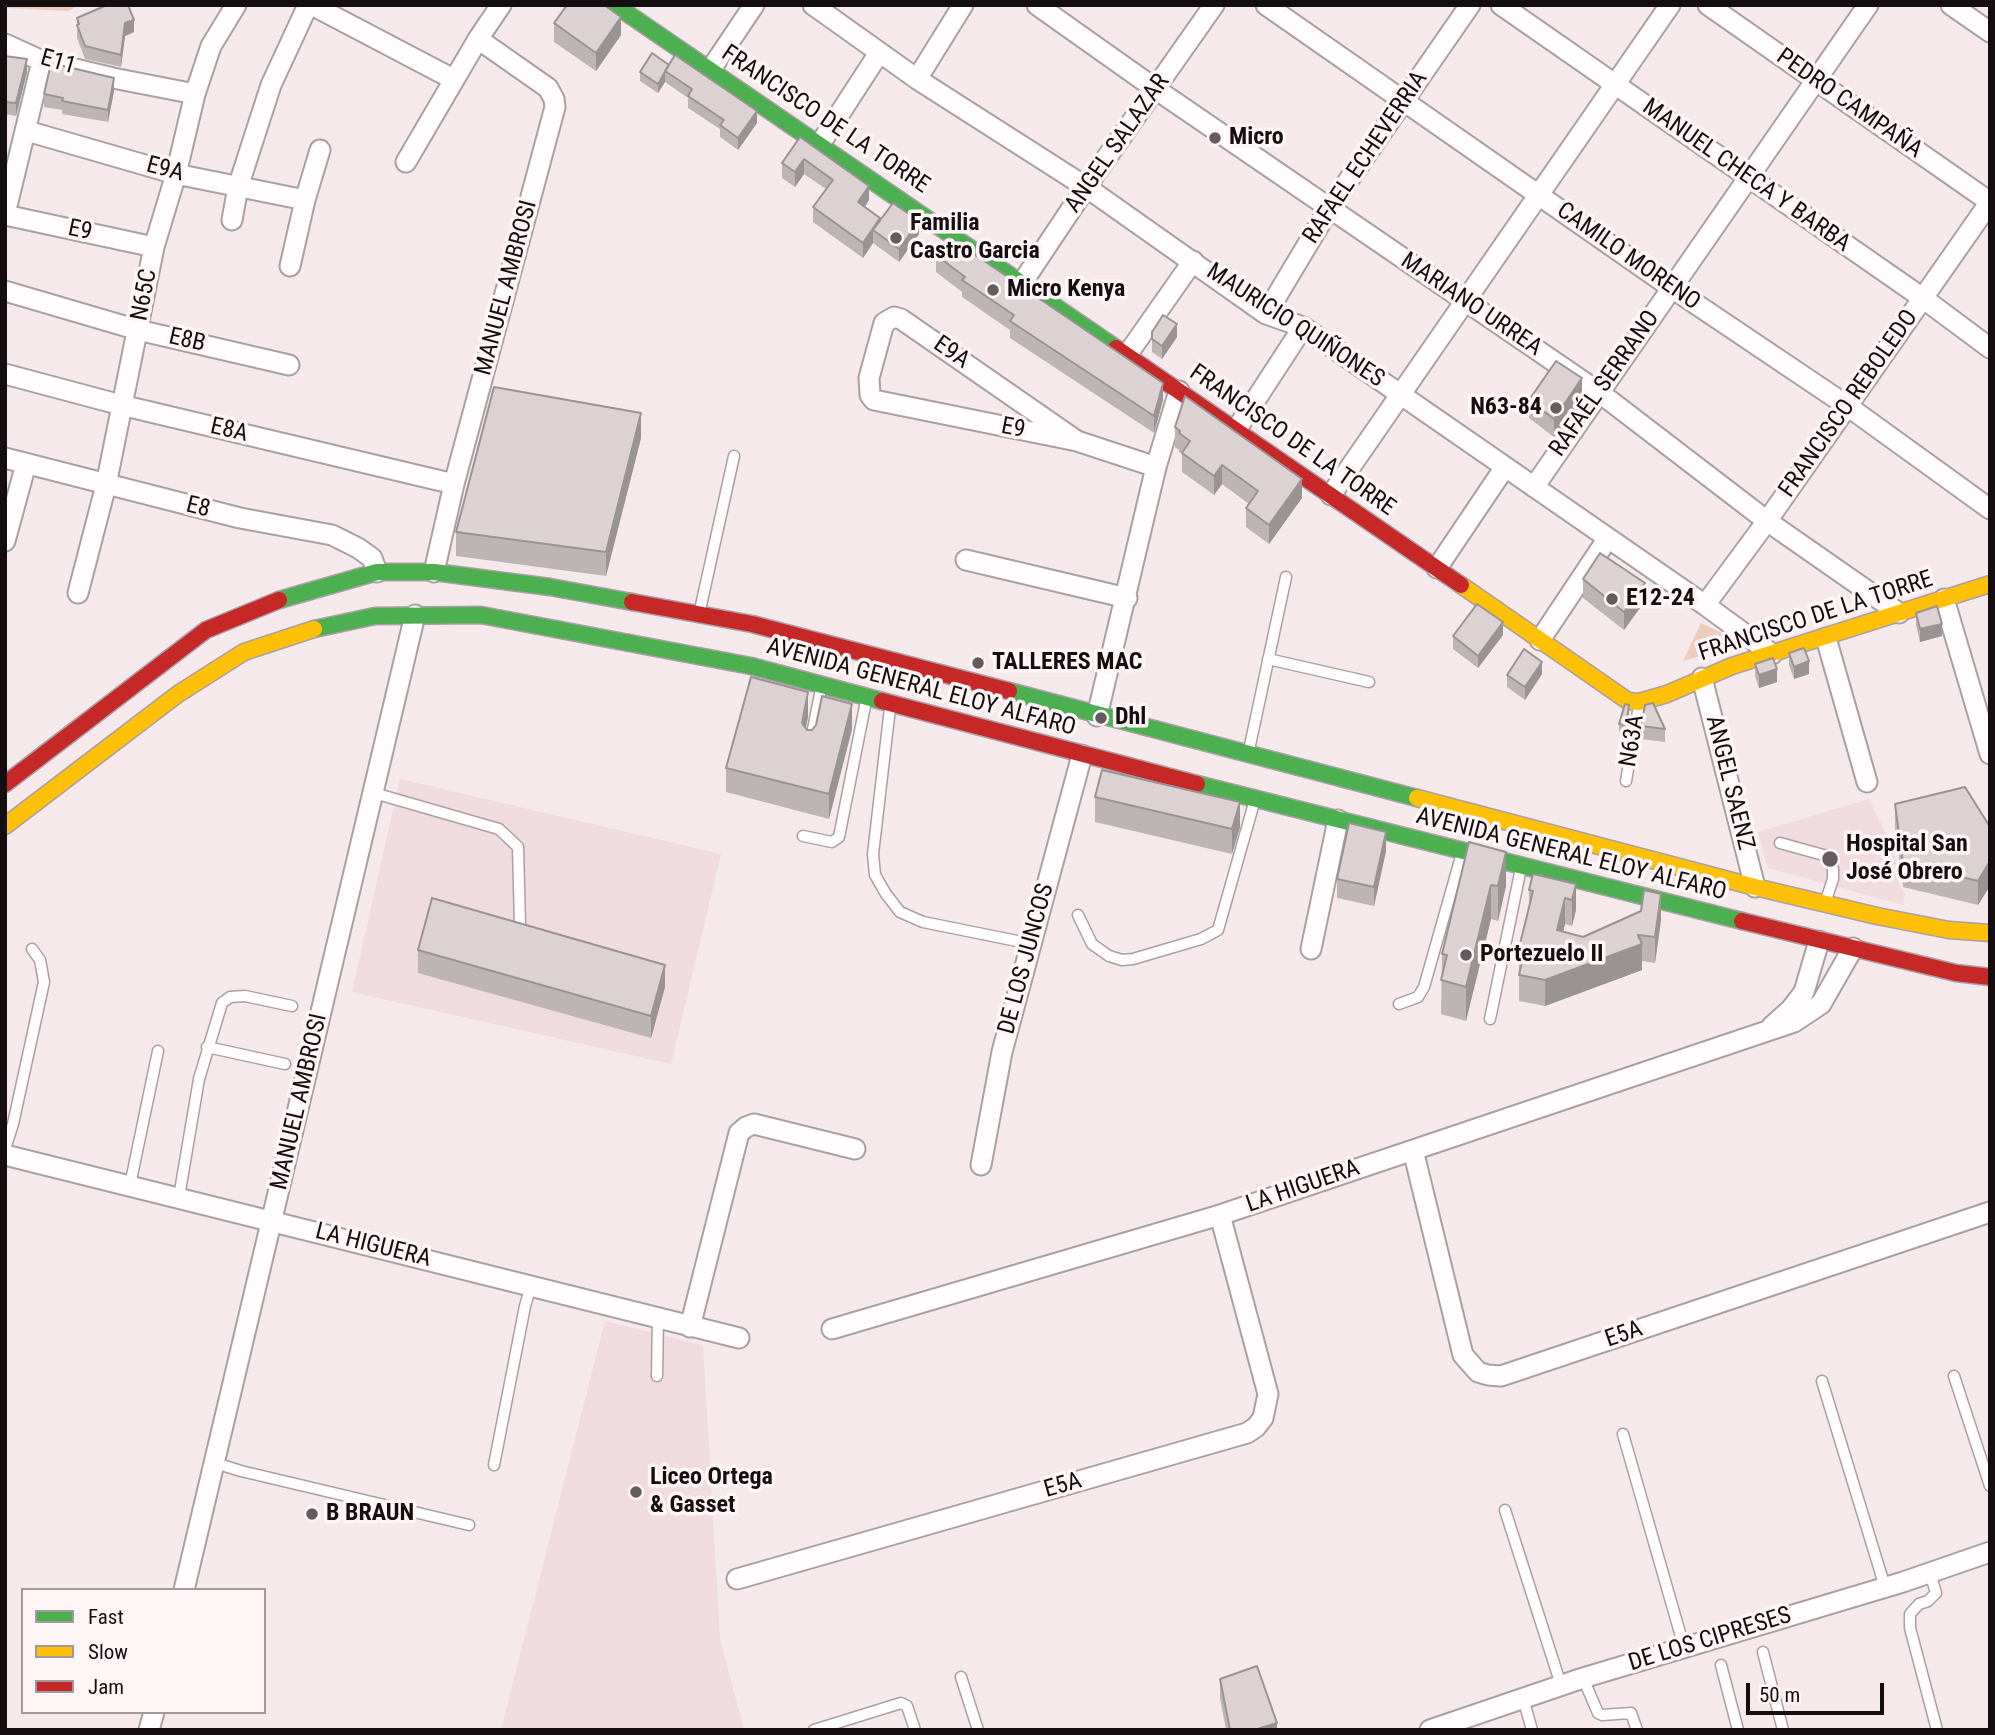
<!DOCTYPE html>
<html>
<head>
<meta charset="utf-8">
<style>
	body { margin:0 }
	#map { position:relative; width:1995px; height:1735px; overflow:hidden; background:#f5e9ec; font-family:"Roboto Condensed",sans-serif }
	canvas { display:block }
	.frame { position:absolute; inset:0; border:7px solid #150e10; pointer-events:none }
	.legend { position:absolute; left:21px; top:1588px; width:245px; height:126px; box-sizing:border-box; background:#fef5f7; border:2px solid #a1999b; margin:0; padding:9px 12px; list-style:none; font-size:21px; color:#150e10 }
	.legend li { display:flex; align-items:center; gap:14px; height:35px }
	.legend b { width:35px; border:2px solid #a1999b }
	.scale { position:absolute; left:1746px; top:1683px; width:138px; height:32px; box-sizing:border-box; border:4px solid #150e10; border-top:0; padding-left:9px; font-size:21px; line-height:24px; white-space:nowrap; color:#150e10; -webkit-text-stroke:5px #fef5f7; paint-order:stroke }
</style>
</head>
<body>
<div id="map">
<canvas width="1995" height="1735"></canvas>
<div class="frame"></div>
<ul class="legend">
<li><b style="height:9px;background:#4caf50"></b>Fast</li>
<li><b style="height:9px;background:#ffc107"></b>Slow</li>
<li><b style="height:9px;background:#c62828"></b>Jam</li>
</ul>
<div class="scale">50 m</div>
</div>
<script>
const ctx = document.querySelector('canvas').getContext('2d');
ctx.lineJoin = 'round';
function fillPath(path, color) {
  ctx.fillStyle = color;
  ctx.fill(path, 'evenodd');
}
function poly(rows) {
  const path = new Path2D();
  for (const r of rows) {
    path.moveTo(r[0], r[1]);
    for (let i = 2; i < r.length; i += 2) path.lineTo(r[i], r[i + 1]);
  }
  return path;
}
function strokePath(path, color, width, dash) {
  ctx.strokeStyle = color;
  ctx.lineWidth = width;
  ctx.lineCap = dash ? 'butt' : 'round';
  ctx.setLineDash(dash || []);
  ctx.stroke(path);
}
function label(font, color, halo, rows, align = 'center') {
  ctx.font = font + ' "Roboto Condensed",sans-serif';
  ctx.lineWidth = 7;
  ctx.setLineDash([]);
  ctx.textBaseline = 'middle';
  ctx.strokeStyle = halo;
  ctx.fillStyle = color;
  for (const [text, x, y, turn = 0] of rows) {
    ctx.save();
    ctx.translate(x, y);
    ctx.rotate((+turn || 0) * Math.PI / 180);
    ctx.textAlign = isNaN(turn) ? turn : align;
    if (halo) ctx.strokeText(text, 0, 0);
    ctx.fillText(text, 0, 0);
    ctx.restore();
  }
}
const built = poly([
	[400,779,721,854,671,1064,352,992],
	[1869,799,1894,850,1899,884,1905,893,1903,905,1768,868,1758,832],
	[605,1321,703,1345,720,1639,744,1730,501,1730]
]);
const green = poly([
	[5,5,80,5,68,11,5,8],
	[1701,623,1743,643,1683,661]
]);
const lane = poly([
	[700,610,734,456],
	[1268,659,1369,682],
	[890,708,873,854,875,875,886,894,900,912,923,922,1032,944],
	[811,739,821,689],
	[1249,750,1286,577],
	[1626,781,1639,706],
	[374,793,499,829,518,847,520,925],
	[803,836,832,842,839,837,866,701],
	[1780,843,1827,856,1833,869,1833,879,1826,900],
	[1078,915,1092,944,1109,956,1122,960,1133,959,1201,939,1218,930,1254,803],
	[1399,1004,1418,997,1424,987,1462,853],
	[1490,1019,1521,868],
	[207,1047,285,1064],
	[5,1149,13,1124,44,982,40,960,32,949],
	[130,1185,158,1051],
	[179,1197,199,1079,222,1003,230,997,245,996,292,1006],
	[657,1376,658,1318],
	[1954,1376,1990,1486],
	[1822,1381,1885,1587],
	[1623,1434,1684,1647],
	[215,1463,241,1471,469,1525],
	[494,1465,525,1306,531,1286],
	[1505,1510,1561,1685],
	[1930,1573,1936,1593,1928,1601,1919,1604,1910,1614,1910,1628,1937,1730],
	[1763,1652,1783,1730],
	[1721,1665,1738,1730],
	[961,1677,978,1730],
	[1583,1678,1598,1713,1602,1715,1631,1713,1637,1730],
	[1523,1698,1532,1730],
	[814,1730,901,1703,907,1706,915,1730]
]);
const street = poly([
	[312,5,453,79],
	[813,5,917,79,1086,187,1266,314,1303,327,1705,605,1772,654],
	[1037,5,1157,90,1600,393,1767,521,1899,613],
	[1266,5,1672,288,1846,405,1990,509],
	[1501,5,1924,299,1990,348],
	[1708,5,1990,202],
	[1951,5,1990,32],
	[5,44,42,61,113,78,195,94],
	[711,69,754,5],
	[917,79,963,5],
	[27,131,176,174,305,200],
	[820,144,879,53],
	[406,162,478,39,501,5],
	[5,214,42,61],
	[5,215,154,247],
	[232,220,238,187,271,85,308,5],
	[290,266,305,200,320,150],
	[1022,283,1086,187,1214,5],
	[5,291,138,330,289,365],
	[1266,314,1330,207,1470,5],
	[1127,355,1193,261],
	[5,374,121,405,454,484],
	[1236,430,1303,327],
	[1077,441,901,319,894,317,884,323,869,378,870,395,874,400,1077,441,1156,467],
	[5,458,240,518,332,535,358,548,372,558,377,572],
	[1534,487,1868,5],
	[1331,495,1670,5],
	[5,541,26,464],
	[966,560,1127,598],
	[1437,568,1505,467],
	[434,572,454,484,555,107,554,99,548,88,478,39],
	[78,593,106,485,154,247,176,174,195,94,211,46,236,5],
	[1944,599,1990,754],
	[1705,605,1767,521,1990,202],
	[1826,638,1867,782],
	[1540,640,1608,538],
	[1702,678,1755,887],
	[1097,716,1156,467,1179,391],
	[1311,949,1338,820],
	[1772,1026,1791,1009,1804,992,1819,941],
	[1413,1150,1463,1355,1478,1372,1488,1375,1501,1376,1990,1212],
	[5,1155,739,1338],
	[981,1165,1002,1052,1082,755],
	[690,1327,739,1133,746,1127,754,1124,855,1149],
	[832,1329,1220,1215,1794,1022,1821,1004,1853,948],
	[737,1579,1247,1433,1256,1427,1263,1418,1268,1394,1220,1215],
	[184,1590,415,615],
	[149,1730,154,1712],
	[1430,1730,1583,1678,1903,1582,1990,1552]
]);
const fast = poly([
	[615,5,1116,348],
	[279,600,377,572,434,572,550,587,632,602],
	[314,629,375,616,481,615,751,666,882,701],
	[1009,691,1417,798],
	[1197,784,1742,921]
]);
const slow = poly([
	[1461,585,1628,701,1639,702,1667,694,1732,666,1990,584],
	[1417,798,1755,887,1877,916,1949,930,1990,933],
	[5,826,178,694,244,652,314,629]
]);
const jam = poly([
	[1116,348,1461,585],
	[632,602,752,624,1009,691],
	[882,701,1197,784],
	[5,784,206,630,279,600],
	[1742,921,1956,973,1990,977]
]);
const wall = poly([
	[77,18,134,32,125,36,121,67,85,59,77,38],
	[554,23,621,35,596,71,554,42],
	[5,56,27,72,16,116,5,114],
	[669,65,757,123,738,150,720,137,720,129,688,108,688,98,665,82,658,93,640,81,640,72],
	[114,91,108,122,62,114,62,110,44,107,44,94],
	[800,137,869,200,865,207,880,220,919,234,899,262,873,243,863,258,813,222,813,207,826,189,804,174,795,187,782,178,782,163],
	[936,255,1163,400,1154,433,1010,338,1010,330,962,297,962,292,936,272],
	[1152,332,1177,337,1162,359,1152,352],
	[1582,397,1554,437,1529,418,1529,400],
	[1175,427,1302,498,1269,544,1246,527,1246,508,1249,504,1222,484,1214,495,1182,472,1182,454,1179,452,1179,450,1175,447],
	[641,438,606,576,456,556,456,532],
	[1583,579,1645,601,1624,630,1583,598],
	[1916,613,1942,636,1920,642,1916,625],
	[1503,635,1478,668,1453,649,1453,636],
	[1789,653,1809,674,1794,679,1789,665],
	[1755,664,1777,682,1759,688,1755,676],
	[1542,674,1525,700,1507,687,1507,675],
	[808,717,805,728,807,730,852,729,829,819,726,792,726,768],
	[1629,718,1626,737,1619,736,1619,724],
	[1641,726,1665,729,1665,742,1641,739],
	[1095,797,1240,827,1232,854,1095,822],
	[1895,804,1990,827,1990,886,1978,905,1903,887,1895,828],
	[1386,851,1374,906,1337,898,1337,879],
	[1506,852,1506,886,1498,921,1491,919,1466,1021,1441,1014,1442,954],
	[1576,884,1576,910,1572,926,1565,924,1563,932,1583,937,1661,920,1655,963,1642,961,1642,970,1545,1006,1519,1001,1519,948,1529,907,1529,890],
	[418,950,665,987,651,1038,418,973],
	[1220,1679,1277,1730,1226,1730,1220,1698]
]);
const shadedWall = poly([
	[621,17,621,35,596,71,596,53],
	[134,20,134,32,125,36,121,67,121,55,125,23],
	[27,59,27,72,16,116,16,103],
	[665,73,665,82,658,93,658,84],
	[114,78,114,91,108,122,108,110],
	[757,111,757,123,738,150,738,138],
	[804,159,804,174,795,187,795,172],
	[869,186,869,200,858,216,858,202],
	[880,218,880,232,873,230,873,243,863,258,863,243],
	[919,221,919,234,899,262,899,249],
	[1177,324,1177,337,1162,359,1162,346],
	[1582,378,1582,397,1554,437,1554,419],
	[1163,383,1163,400,1154,433,1154,416],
	[641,413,641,438,606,576,606,552],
	[1222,465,1222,484,1214,495,1214,476],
	[1302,479,1302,498,1269,544,1269,525],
	[1645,583,1645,601,1624,630,1624,612],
	[1503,622,1503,635,1478,668,1478,656],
	[1942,624,1942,636,1920,642,1920,629],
	[1809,661,1809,674,1794,679,1794,667],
	[1542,662,1542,674,1525,700,1525,687],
	[1777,669,1777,682,1759,688,1759,675],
	[808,692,808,717,802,747,802,723],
	[852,704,852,729,829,819,829,794],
	[1629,705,1629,718,1626,737,1626,725],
	[1240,802,1240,827,1232,854,1232,829],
	[1386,832,1386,851,1374,906,1374,887],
	[1506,852,1506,886,1498,921,1498,886],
	[1990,861,1990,886,1978,905,1978,881],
	[1576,884,1576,910,1572,926,1572,900],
	[1491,885,1491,919,1466,1021,1466,987],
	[1661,894,1661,920,1655,963,1655,937],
	[1565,898,1565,924,1557,956,1557,930],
	[1642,944,1642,970,1545,1006,1545,980],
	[665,965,665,987,651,1038,651,1016],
	[1277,1723,1277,1730,1254,1730]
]);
const building = poly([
	[107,5,128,5,134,20,125,23,121,55,85,46,77,25,79,24,77,18,107,5],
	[567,5,604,5,621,17,596,53,554,23,567,5],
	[652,53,669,65,658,84,640,72,652,53],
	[675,55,757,111,738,138,720,125,724,120,688,96,692,89,665,71,675,55],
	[5,56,27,59,16,103,5,102,5,56],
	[51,63,114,78,108,110,62,101,63,98,44,94,51,63],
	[800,137,869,186,858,202,880,218,863,243,813,207,833,180,804,159,795,172,782,163,800,137],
	[893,203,919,221,899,249,873,230,893,203],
	[949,237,1163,383,1154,416,1010,321,1014,315,962,280,965,277,936,255,949,237],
	[1163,315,1177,324,1162,346,1152,339,1152,332,1163,315],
	[1556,361,1582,378,1554,419,1529,400,1556,361],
	[494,387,641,413,606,552,456,532,494,387],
	[1185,396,1302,479,1269,525,1246,508,1258,491,1222,465,1214,476,1182,453,1190,441,1179,433,1180,431,1175,427,1185,396],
	[1600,553,1645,583,1624,612,1583,579,1600,553],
	[1477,604,1503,622,1478,656,1453,636,1477,604],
	[1937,606,1942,624,1920,629,1916,613,1937,606],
	[1804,648,1809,661,1794,667,1789,653,1804,648],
	[1524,649,1542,662,1525,687,1507,675,1524,649],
	[1773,658,1777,669,1759,675,1755,664,1773,658],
	[751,677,808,692,802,723,807,730,812,730,816,725,822,696,852,704,829,794,726,768,751,677],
	[1653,703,1665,729,1641,726,1645,705,1653,703],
	[1625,704,1629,705,1626,725,1619,724,1625,704],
	[1102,770,1240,802,1232,829,1095,797,1102,770],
	[1965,787,1990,827,1990,861,1978,881,1903,863,1895,804,1965,787],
	[1349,823,1386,832,1374,887,1337,879,1349,823],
	[1469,842,1506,852,1498,886,1491,885,1466,987,1441,980,1447,955,1442,954,1469,842],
	[1533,874,1576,884,1572,900,1565,898,1557,930,1583,937,1641,911,1644,890,1661,894,1655,937,1638,935,1642,944,1545,980,1519,975,1525,949,1519,948,1533,891,1529,890,1533,874],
	[432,898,665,965,651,1016,418,950,432,898],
	[1257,1666,1277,1723,1254,1730,1230,1730,1220,1679,1257,1666]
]);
const markers = [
	[1215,138,7,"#635b5d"],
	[896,238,7,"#635b5d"],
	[993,290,7,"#635b5d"],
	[1556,408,7,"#635b5d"],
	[1612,599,7,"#635b5d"],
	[978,663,7,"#635b5d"],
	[1101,718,7,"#635b5d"],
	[1830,859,9,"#635b5d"],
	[1466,955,7,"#635b5d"],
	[636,1492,7,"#635b5d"],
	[312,1514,7,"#635b5d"]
];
const streetNames = [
	["E11",58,63,16],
	["PEDRO CAMPAÑA",1849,104,35],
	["FRANCISCO DE LA TORRE",825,120,34],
	["ANGEL SALAZAR",1118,144,-55],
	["RAFAEL ECHEVERRIA",1366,158,-56],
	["E9A",165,170,15],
	["MANUEL CHECA Y BARBA",1746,176,35],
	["E9",80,231,12],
	["CAMILO MORENO",1628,257,35],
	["MANUEL AMBROSI",507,288,-75],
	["N65C",145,295,-79],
	["MARIANO URREA",1471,305,34],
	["MAURICIO QUIÑONES",1295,326,33],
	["E8B",187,341,13],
	["E9A",951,353,35],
	["RAFAÉL SERRANO",1605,384,-55],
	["FRANCISCO REBOLEDO",1849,404,-55],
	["E9",1013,429,11],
	["E8A",229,431,13],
	["FRANCISCO DE LA TORRE",1292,441,35],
	["E8",198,508,14],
	["FRANCISCO DE LA TORRE",1816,617,-18],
	["AVENIDA GENERAL ELOY ALFARO",921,688,15],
	["N63A",1633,741,-81],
	["ANGEL SAENZ",1729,783,76],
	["AVENIDA GENERAL ELOY ALFARO",1571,855,14],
	["DE LOS JUNCOS",1027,959,-75],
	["MANUEL AMBROSI",300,1102,-77],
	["LA HIGUERA",1303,1187,-19],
	["LA HIGUERA",373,1246,14],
	["E5A",1624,1335,-19],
	["E5A",1063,1486,-16],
	["DE LOS CIPRESES",1710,1640,-17]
];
const poiNames = [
	["Micro",1229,138],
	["Familia",910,224],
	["Castro Garcia",910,252],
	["Micro Kenya",1007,290],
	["N63-84",1542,408,"right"],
	["E12-24",1626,599],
	["TALLERES MAC",992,663],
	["Dhl",1115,718],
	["Hospital San",1846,845],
	["José Obrero",1846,873],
	["Portezuelo II",1480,955],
	["Liceo Ortega",650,1478],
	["& Gasset",650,1506],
	["B BRAUN",326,1514]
];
fillPath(built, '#f0dbdf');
fillPath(green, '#eccdbd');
strokePath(lane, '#aaa0a3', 13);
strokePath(street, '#aaa0a3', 23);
strokePath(fast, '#aaa0a3', 19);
strokePath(slow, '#aaa0a3', 19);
strokePath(jam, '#aaa0a3', 19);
strokePath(lane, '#fefcfc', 10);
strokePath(street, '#fefcfc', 19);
strokePath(fast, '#4caf50', 16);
strokePath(slow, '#ffc107', 16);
strokePath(jam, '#c62828', 16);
fillPath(wall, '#bdb5b5');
fillPath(shadedWall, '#9a9394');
fillPath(building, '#dcd2d3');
strokePath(building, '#9a9394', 2);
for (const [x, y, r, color] of markers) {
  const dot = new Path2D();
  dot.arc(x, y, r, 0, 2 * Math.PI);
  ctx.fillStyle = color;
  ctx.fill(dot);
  strokePath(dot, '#fef5f7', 2.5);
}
label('24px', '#150e10', '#fef5f7', streetNames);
label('bold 24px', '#150e10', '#fef5f7', poiNames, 'left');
</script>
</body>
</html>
